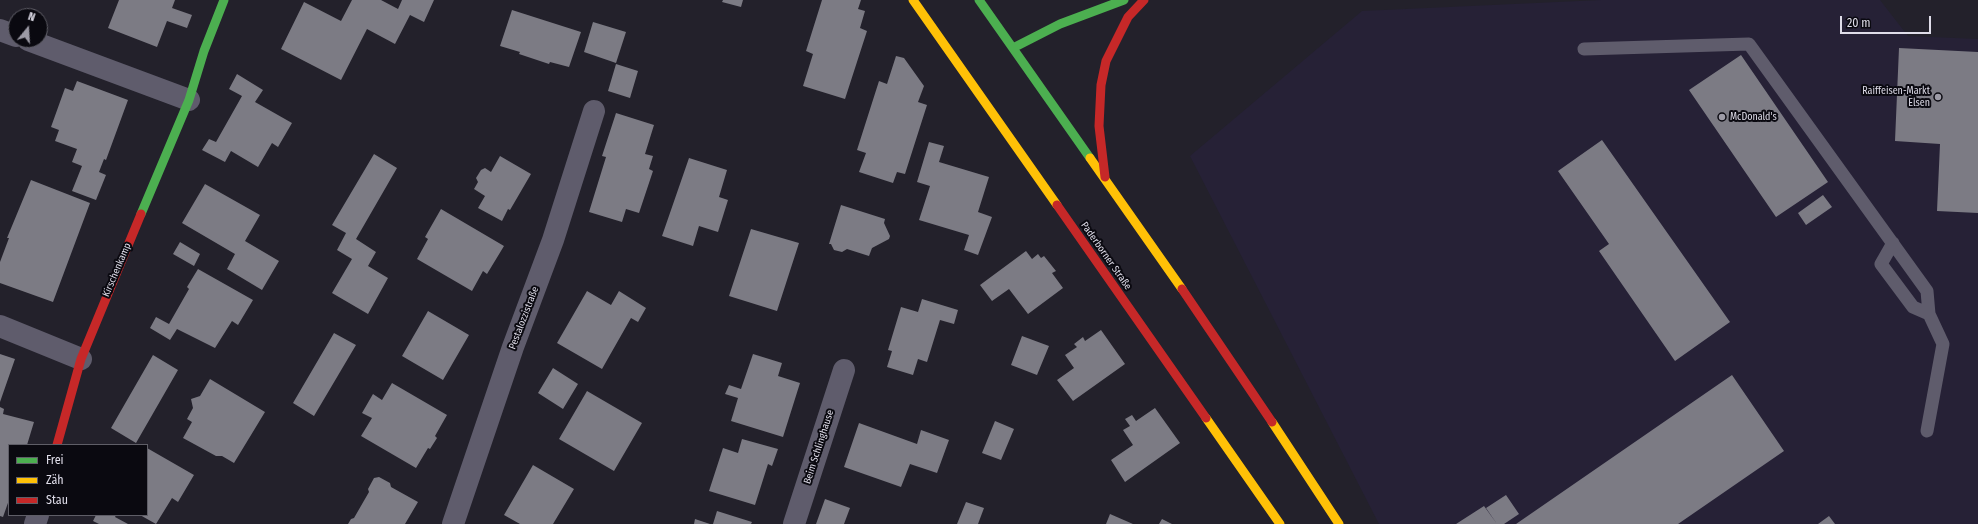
<!DOCTYPE html>
<html>
<head>
<meta charset="utf-8">
<style>
	body { margin:0 }
	#map { position:relative; width:1978px; height:524px; overflow:hidden; background:#23212b; font-family:"Fira Sans Condensed",sans-serif }
	canvas { display:block }
	.legend { position:absolute; left:8px; top:444px; width:140px; height:72px; box-sizing:border-box; background:#0a0910; border:1px solid #5f5e67; margin:0; padding:5px 7px; list-style:none; font-size:12px; color:#dfdde9 }
	.legend li { display:flex; align-items:center; gap:8px; height:20px }
	.legend b { width:20px; border:1px solid #5f5e67 }
	.north { position:absolute; left:8px; top:8px; width:40px; height:40px; box-sizing:border-box; background:#0a0910; border:1px solid #5f5e67; border-radius:50%; rotate:18deg; font-size:11px; font-weight:700; line-height:16px; text-align:center; color:#dfdde9 }
	.north::after { content:''; display:block; margin:auto; width:14px; height:18px; background:#9d9ba6; clip-path:polygon(50% 0,100% 100%,50% 72%,0 100%) }
	.scale { position:absolute; left:1840px; top:16px; width:91px; height:18px; box-sizing:border-box; border:2px solid #dfdde9; border-top:0; padding-left:5px; font-size:12px; line-height:14px; white-space:nowrap; color:#dfdde9; -webkit-text-stroke:3px #0a0910; paint-order:stroke }
</style>
</head>
<body>
<div id="map">
<canvas width="1978" height="524"></canvas>
<ul class="legend">
<li><b style="height:5px;background:#4caf50"></b>Frei</li>
<li><b style="height:5px;background:#ffc107"></b>Zäh</li>
<li><b style="height:5px;background:#c62828"></b>Stau</li>
</ul>
<div class="north">N</div>
<div class="scale">20 m</div>
</div>
<script>
const ctx = document.querySelector('canvas').getContext('2d');
ctx.lineJoin = 'round';
function fillPath(path, color) {
  ctx.fillStyle = color;
  ctx.fill(path, 'evenodd');
}
function poly(rows) {
  const path = new Path2D();
  for (const r of rows) {
    path.moveTo(r[0], r[1]);
    for (let i = 2; i < r.length; i += 2) path.lineTo(r[i], r[i + 1]);
  }
  return path;
}
function strokePath(path, color, width, dash) {
  ctx.strokeStyle = color;
  ctx.lineWidth = width;
  ctx.lineCap = dash ? 'butt' : 'round';
  ctx.setLineDash(dash || []);
  ctx.stroke(path);
}
function label(font, color, halo, rows, align = 'center') {
  ctx.font = font + ' "Fira Sans Condensed",sans-serif';
  ctx.lineWidth = 4;
  ctx.setLineDash([]);
  ctx.textBaseline = 'middle';
  ctx.strokeStyle = halo;
  ctx.fillStyle = color;
  for (const [text, x, y, turn = 0] of rows) {
    ctx.save();
    ctx.translate(x, y);
    ctx.rotate((+turn || 0) * Math.PI / 180);
    ctx.textAlign = isNaN(turn) ? turn : align;
    if (halo) ctx.strokeText(text, 0, 0);
    ctx.fillText(text, 0, 0);
    ctx.restore();
  }
}
const built = poly([
	[1601,0,1880,0,1908,36,1978,39,1978,524,1379,524,1190,156,1362,11]
]);
const building = poly([
	[119,0,175,0,172,8,192,15,187,28,167,21,157,47,108,28],
	[352,0,381,0,398,9,402,0,434,0,424,22,410,15,395,44,367,29,341,80,281,49,304,2,341,21],
	[723,0,743,0,741,7,722,2],
	[822,0,861,0,858,9,865,11,860,28,867,31,845,99,803,86,813,54,806,51],
	[512,10,581,32,569,67,550,62,549,64,519,54,520,52,500,46],
	[593,22,626,32,616,63,584,52],
	[1899,48,1978,52,1978,213,1937,211,1940,144,1895,141],
	[1741,55,1828,182,1776,217,1689,90],
	[896,56,904,58,924,86,918,102,927,105,905,174,897,172,893,183,859,172,866,153,857,150,879,81,887,84],
	[616,64,638,71,630,98,608,91],
	[237,74,263,90,255,102,292,123,278,147,272,143,258,167,231,151,225,162,202,150,209,139,216,142,242,96,229,89],
	[77,81,128,100,106,160,104,159,99,172,106,175,96,200,72,191,82,166,72,162,77,149,55,141,59,130,51,127,65,88,73,91],
	[616,113,654,125,645,154,653,156,649,169,653,171,639,213,626,209,622,222,589,212,606,157,602,156],
	[1602,140,1730,322,1675,361,1599,251,1609,244,1558,171],
	[929,142,944,146,939,162,989,177,978,212,992,217,978,255,964,250,969,235,919,220,930,186,917,182],
	[374,154,397,168,356,239,376,252,368,266,388,278,368,314,332,293,352,259,337,250,346,233,332,225],
	[500,156,531,174,510,210,508,209,502,221,478,208,485,196,474,189,478,182,476,178,481,170,485,168,491,172],
	[689,158,727,170,719,197,728,200,718,232,699,226,693,246,662,236],
	[31,180,90,203,53,302,0,283,0,262,9,238,7,238],
	[205,184,260,215,245,241,279,261,262,290,227,269,235,254,182,223],
	[1823,195,1832,207,1806,225,1798,213],
	[841,205,885,219,884,223,890,236,889,239,872,248,869,256,847,249,842,252,834,250,831,244,829,244],
	[441,209,504,246,487,274,483,271,472,291,417,259,428,239,425,237],
	[751,229,799,243,777,311,729,296],
	[180,242,200,254,194,266,173,254],
	[1026,251,1032,259,1038,254,1041,258,1044,256,1056,271,1052,273,1063,288,1028,314,1009,289,992,301,980,285],
	[198,269,253,300,238,325,232,321,215,348,177,329,170,340,150,328,156,317,169,324,189,289,187,287],
	[587,291,611,305,619,291,646,308,638,322,631,318,602,369,557,343],
	[922,299,958,310,954,324,940,320,927,362,918,359,913,375,887,367,892,351,888,350,901,307,918,312],
	[428,311,469,335,443,380,402,356],
	[1101,330,1125,364,1073,401,1057,380,1074,368,1065,355,1077,347,1074,344,1083,337,1085,341],
	[334,333,356,345,314,416,293,403],
	[1022,336,1049,346,1037,375,1011,365],
	[0,354,15,359,0,402],
	[753,354,782,363,778,376,800,383,783,437,731,421,738,398,725,394,729,385,741,389],
	[153,355,178,370,136,443,111,428],
	[553,368,578,384,563,409,538,393],
	[1732,375,1784,451,1678,524,1516,524],
	[210,379,265,412,234,463,222,456,216,456,183,438,192,422,187,419,193,408,191,399,200,396],
	[392,383,447,415,435,436,437,438,430,449,428,448,416,468,361,436,372,418,362,413,373,394,382,400],
	[587,391,642,423,614,471,559,439],
	[0,407,4,409,3,414,34,422,27,445,9,445,9,500,3,517,0,516],
	[1155,408,1180,443,1125,482,1111,460,1133,445,1123,430,1130,426,1125,419,1132,415,1136,421],
	[995,421,1014,429,1001,460,982,453],
	[859,423,917,444,921,430,949,440,937,473,910,464,901,487,844,467],
	[742,439,778,449,772,466,768,464,755,505,709,491,723,448,738,453],
	[147,448,194,475,178,502,172,498,156,524,140,515,147,515],
	[533,465,574,489,553,524,520,524,504,515],
	[379,477,390,483,391,487,418,502,405,524,348,524,351,519,354,518,369,492,368,489,374,478],
	[1506,495,1519,514,1504,524,1497,524,1486,508],
	[825,499,850,508,844,524,816,524],
	[966,502,984,508,978,524,957,524],
	[1484,506,1497,524,1456,524],
	[717,511,752,522,751,524,713,524],
	[1110,514,1133,524,1106,524],
	[96,515,116,515,115,517,128,524,99,524,93,521],
	[1829,516,1835,524,1818,524],
	[695,519,710,524,694,524],
	[1162,519,1172,524,1159,524]
]);
const lane = poly([
	[1584,49,1749,44,1927,291,1929,314,1943,344,1927,431],
	[1893,243,1881,264,1913,307,1929,314]
]);
const street = poly([
	[0,30,16,36],
	[28,40,189,100],
	[0,326,81,359],
	[35,524,38,515],
	[453,524,513,347,553,240,594,111],
	[794,524,844,370]
]);
const fast = poly([
	[979,0,1090,158],
	[1013,48,1060,24,1124,0],
	[141,214,189,100,204,51,224,0]
]);
const slow = poly([
	[913,0,1057,205],
	[1090,158,1182,289],
	[1206,418,1280,524],
	[1272,422,1339,524]
]);
const jam = poly([
	[1105,177,1099,126,1101,85,1106,61,1128,17,1144,0],
	[1057,205,1206,418],
	[1182,289,1272,422],
	[57,445,81,359,141,214]
]);
const markers = [
	[1938,97,4,"#9d9ba6"],
	[1722,117,4,"#9d9ba6"]
];
const poiNames = [
	["Raiffeisen-Markt",1930,91],
	["Elsen",1930,103],
	["McDonald's",1730,117,"left"]
];
const streetNames = [
	["Paderborner Straße",1106,256,55],
	["Kirschenkamp",117,270,-67],
	["Pestalozzistraße",524,318,-69],
	["Beim Schlinghause",819,447,-72]
];
fillPath(built, '#262136');
fillPath(building, '#7c7b84');
strokePath(lane, '#5f5c6c', 13);
strokePath(street, '#5f5c6c', 22);
strokePath(fast, '#4caf50', 9);
strokePath(slow, '#ffc107', 9);
strokePath(jam, '#c62828', 9);
for (const [x, y, r, color] of markers) {
  const dot = new Path2D();
  dot.arc(x, y, r, 0, 2 * Math.PI);
  ctx.fillStyle = color;
  ctx.fill(dot);
  strokePath(dot, '#0a0910', 1.5);
}
label('10px', '#dfdde9', '#0a0910', poiNames, 'right');
label('10px', '#dfdde9', '#0a0910', streetNames);
</script>
</body>
</html>
